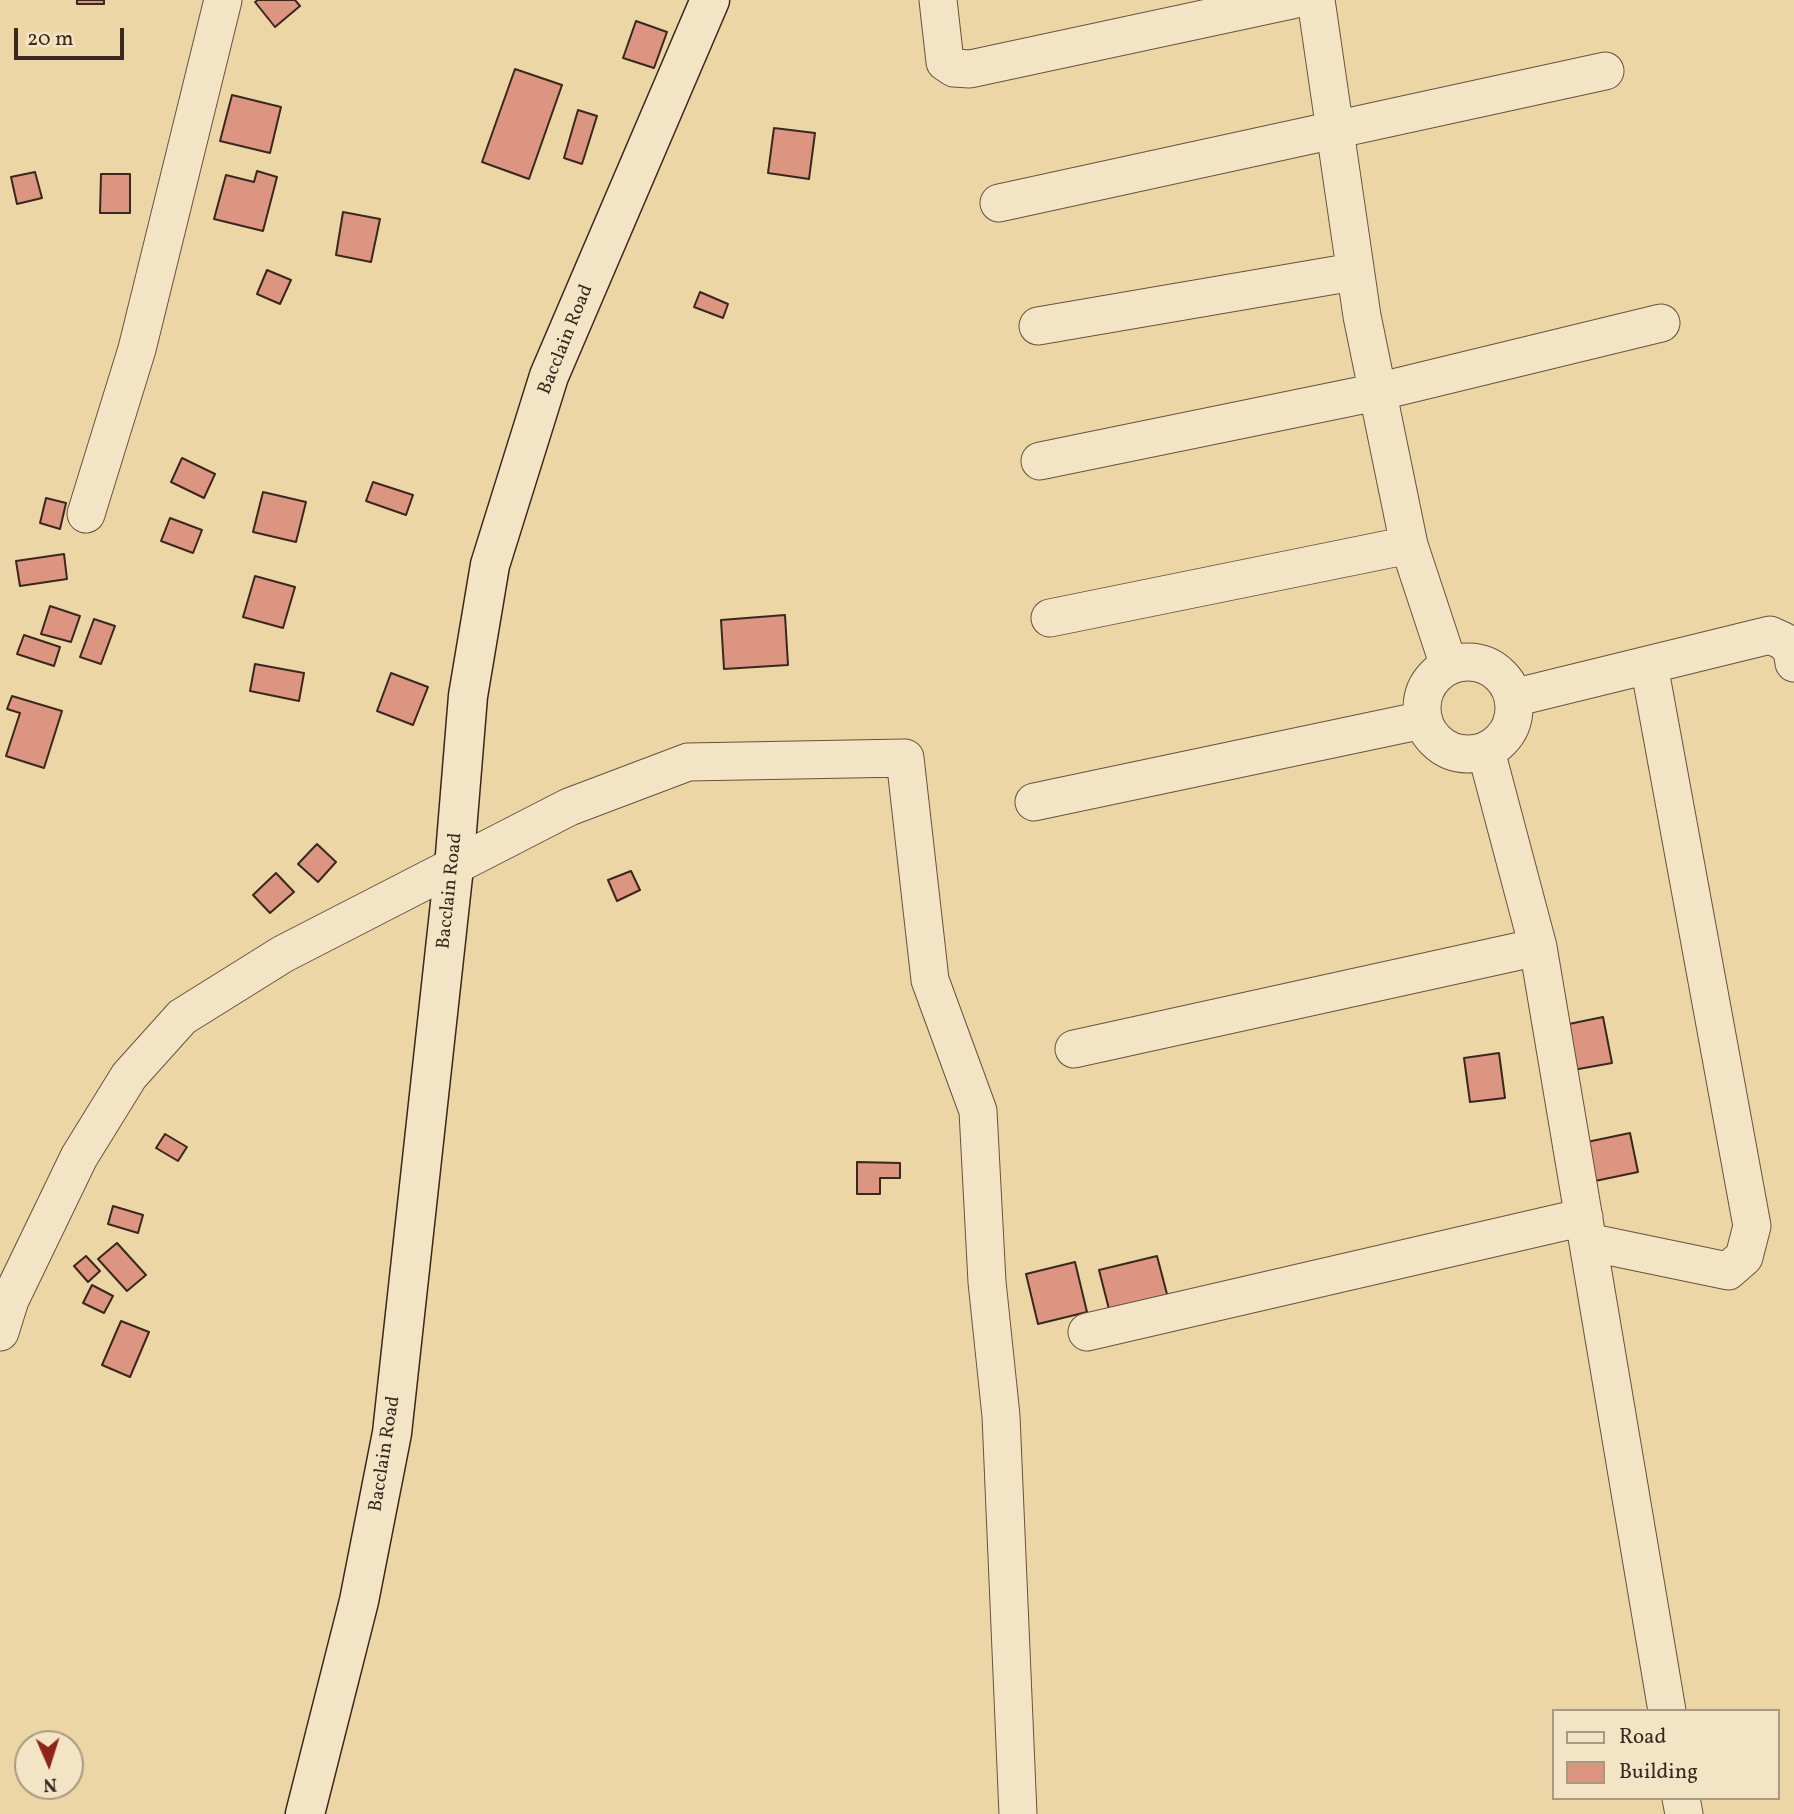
<!DOCTYPE html>
<html>
<head>
<meta charset="utf-8">
<style>
	body { margin:0 }
	#map { position:relative; width:1794px; height:1814px; overflow:hidden; background:#ecd6a6; font-family:Vollkorn,serif }
	canvas { display:block }
	.legend { position:absolute; left:1552px; top:1709px; width:228px; height:91px; box-sizing:border-box; background:#f3e4c5; border:2px solid #a99882; margin:0; padding:9px 12px; list-style:none; font-size:21px; color:#3a271e }
	.legend li { display:flex; align-items:center; gap:14px; height:35px }
	.legend b { width:35px; border:2px solid #a99882 }
	.north { position:absolute; left:14px; top:1730px; width:70px; height:70px; box-sizing:border-box; background:#f3e4c5; border:2px solid #a99882; border-radius:50%; rotate:177deg; font-size:19px; font-weight:700; line-height:28px; text-align:center; color:#3a271e }
	.north::after { content:''; display:block; margin:auto; width:24px; height:32px; background:#8f2418; clip-path:polygon(50% 0,100% 100%,50% 72%,0 100%) }
	.scale { position:absolute; left:14px; top:28px; width:110px; height:32px; box-sizing:border-box; border:4px solid #3a271e; border-top:0; padding-left:9px; font-size:21px; line-height:24px; white-space:nowrap; color:#3a271e; -webkit-text-stroke:5px #f3e4c5; paint-order:stroke }
</style>
</head>
<body>
<div id="map">
<canvas width="1794" height="1814"></canvas>
<ul class="legend">
<li><b style="height:9px;background:#f3e4c5"></b>Road</li>
<li><b style="height:19px;background:#db9581"></b>Building</li>
</ul>
<div class="north">N</div>
<div class="scale">20 m</div>
</div>
<script>
const ctx = document.querySelector('canvas').getContext('2d');
ctx.lineJoin = 'round';
function fillPath(path, color) {
  ctx.fillStyle = color;
  ctx.fill(path, 'evenodd');
}
function poly(rows) {
  const path = new Path2D();
  for (const r of rows) {
    if (r.length === 3) {
      path.moveTo(r[0] + r[2], r[1]);
      path.arc(r[0], r[1], r[2], 0, 2 * Math.PI);
      continue;
    }
    path.moveTo(r[0], r[1]);
    for (let i = 2; i < r.length; i += 2) path.lineTo(r[i], r[i + 1]);
  }
  return path;
}
function strokePath(path, color, width, dash) {
  ctx.strokeStyle = color;
  ctx.lineWidth = width;
  ctx.lineCap = dash ? 'butt' : 'round';
  ctx.setLineDash(dash || []);
  ctx.stroke(path);
}
function label(font, color, halo, rows, align = 'center') {
  ctx.font = font + ' Vollkorn,serif';
  ctx.lineWidth = 5;
  ctx.setLineDash([]);
  ctx.textBaseline = 'middle';
  ctx.strokeStyle = halo;
  ctx.fillStyle = color;
  for (const [text, x, y, turn = 0] of rows) {
    ctx.save();
    ctx.translate(x, y);
    ctx.rotate((+turn || 0) * Math.PI / 180);
    ctx.textAlign = isNaN(turn) ? turn : align;
    if (halo) ctx.strokeText(text, 0, 0);
    ctx.fillText(text, 0, 0);
    ctx.restore();
  }
}
const building = poly([
	[77,0,104,0,104,4,77,4,77,0],
	[258,0,295,0,300,6,275,27,255,2,258,0],
	[636,21,667,32,654,68,623,58,636,21],
	[515,69,562,85,529,179,482,162,515,69],
	[232,95,281,107,270,153,220,141,232,95],
	[578,110,597,116,582,164,564,158,578,110],
	[774,128,815,133,809,179,768,173,774,128],
	[257,171,277,177,263,231,214,219,226,175,254,182,257,171],
	[35,172,42,198,17,204,11,177,35,172],
	[101,174,130,174,130,213,100,213,101,174],
	[343,212,380,219,371,262,336,255,343,212],
	[267,270,291,280,280,304,257,294,267,270],
	[700,292,728,304,723,318,694,307,700,292],
	[182,458,215,474,204,498,171,482,182,458],
	[373,482,413,495,406,515,366,501,373,482],
	[263,492,306,502,296,542,253,532,263,492],
	[46,498,66,503,60,529,40,523,46,498],
	[170,518,202,530,193,553,161,541,170,518],
	[64,554,67,579,20,586,16,561,64,554],
	[255,576,295,587,283,628,243,617,255,576],
	[50,606,80,616,71,642,41,634,50,606],
	[785,615,788,665,724,669,721,620,785,615],
	[94,619,115,626,101,664,80,657,94,619],
	[24,635,60,647,54,666,17,654,24,635],
	[255,664,304,673,299,701,250,691,255,664],
	[391,673,428,687,413,725,377,711,391,673],
	[12,696,62,711,44,768,6,756,20,713,7,709,12,696],
	[317,844,336,862,318,882,298,864,317,844],
	[631,871,640,890,617,901,608,880,631,871],
	[276,873,294,892,270,913,253,895,276,873],
	[1603,1017,1612,1063,1573,1070,1564,1025,1603,1017],
	[1499,1053,1505,1098,1470,1102,1464,1058,1499,1053],
	[1630,1133,1638,1172,1595,1181,1587,1142,1630,1133],
	[165,1134,187,1147,178,1161,156,1148,165,1134],
	[857,1162,900,1163,900,1178,880,1178,880,1194,857,1194,857,1162],
	[113,1206,143,1215,138,1233,108,1224,113,1206],
	[117,1243,146,1275,127,1291,98,1259,117,1243],
	[86,1256,100,1271,88,1282,74,1266,86,1256],
	[1157,1256,1168,1298,1110,1313,1099,1270,1157,1256],
	[1075,1262,1087,1312,1038,1324,1026,1274,1075,1262],
	[92,1285,113,1296,104,1313,83,1303,92,1285],
	[121,1321,149,1332,130,1377,102,1365,121,1321]
]);
const minor = poly([
	[938,0,945,62,954,68,970,69,1292,0],
	[1316,0,1362,316,1409,545,1449,666],
	[999,203,1605,71],
	[1038,326,1353,272],
	[1040,461,1377,392,1661,323],
	[86,514,137,349,223,0],
	[1050,618,1409,545],
	[1468,708,46],
	[1513,698,1770,635,1783,641,1792,650,1794,663],
	[1486,751,1538,947,1667,1711],
	[1034,802,1423,720],
	[1074,1049,1538,947],
	[1588,1242,1728,1271,1744,1257,1752,1226,1649,665],
	[0,1332,10,1300,79,1157,129,1076,182,1017,283,954,569,807,688,762,905,758,930,980,978,1111,987,1282,1001,1416,1018,1814],
	[1087,1332,1584,1217],
	[1681,1798,1684,1814]
]);
const secondary = poly([
	[305,1814,359,1601,392,1433,454,867,468,696,490,565,549,376,710,0]
]);
const streetNames = [
	["Bacclain Road",567,340,-68],
	["Bacclain Road",451,891,-84],
	["Bacclain Road",386,1454,-81]
];
fillPath(building, '#db9581');
strokePath(building, '#3a271e', 2);
strokePath(minor, '#665340', 39);
strokePath(secondary, '#3a271e', 41);
strokePath(minor, '#f3e4c5', 37);
strokePath(secondary, '#f3e4c5', 38);
label('19px', '#3a271e', '#f3e4c5', streetNames);
</script>
</body>
</html>
